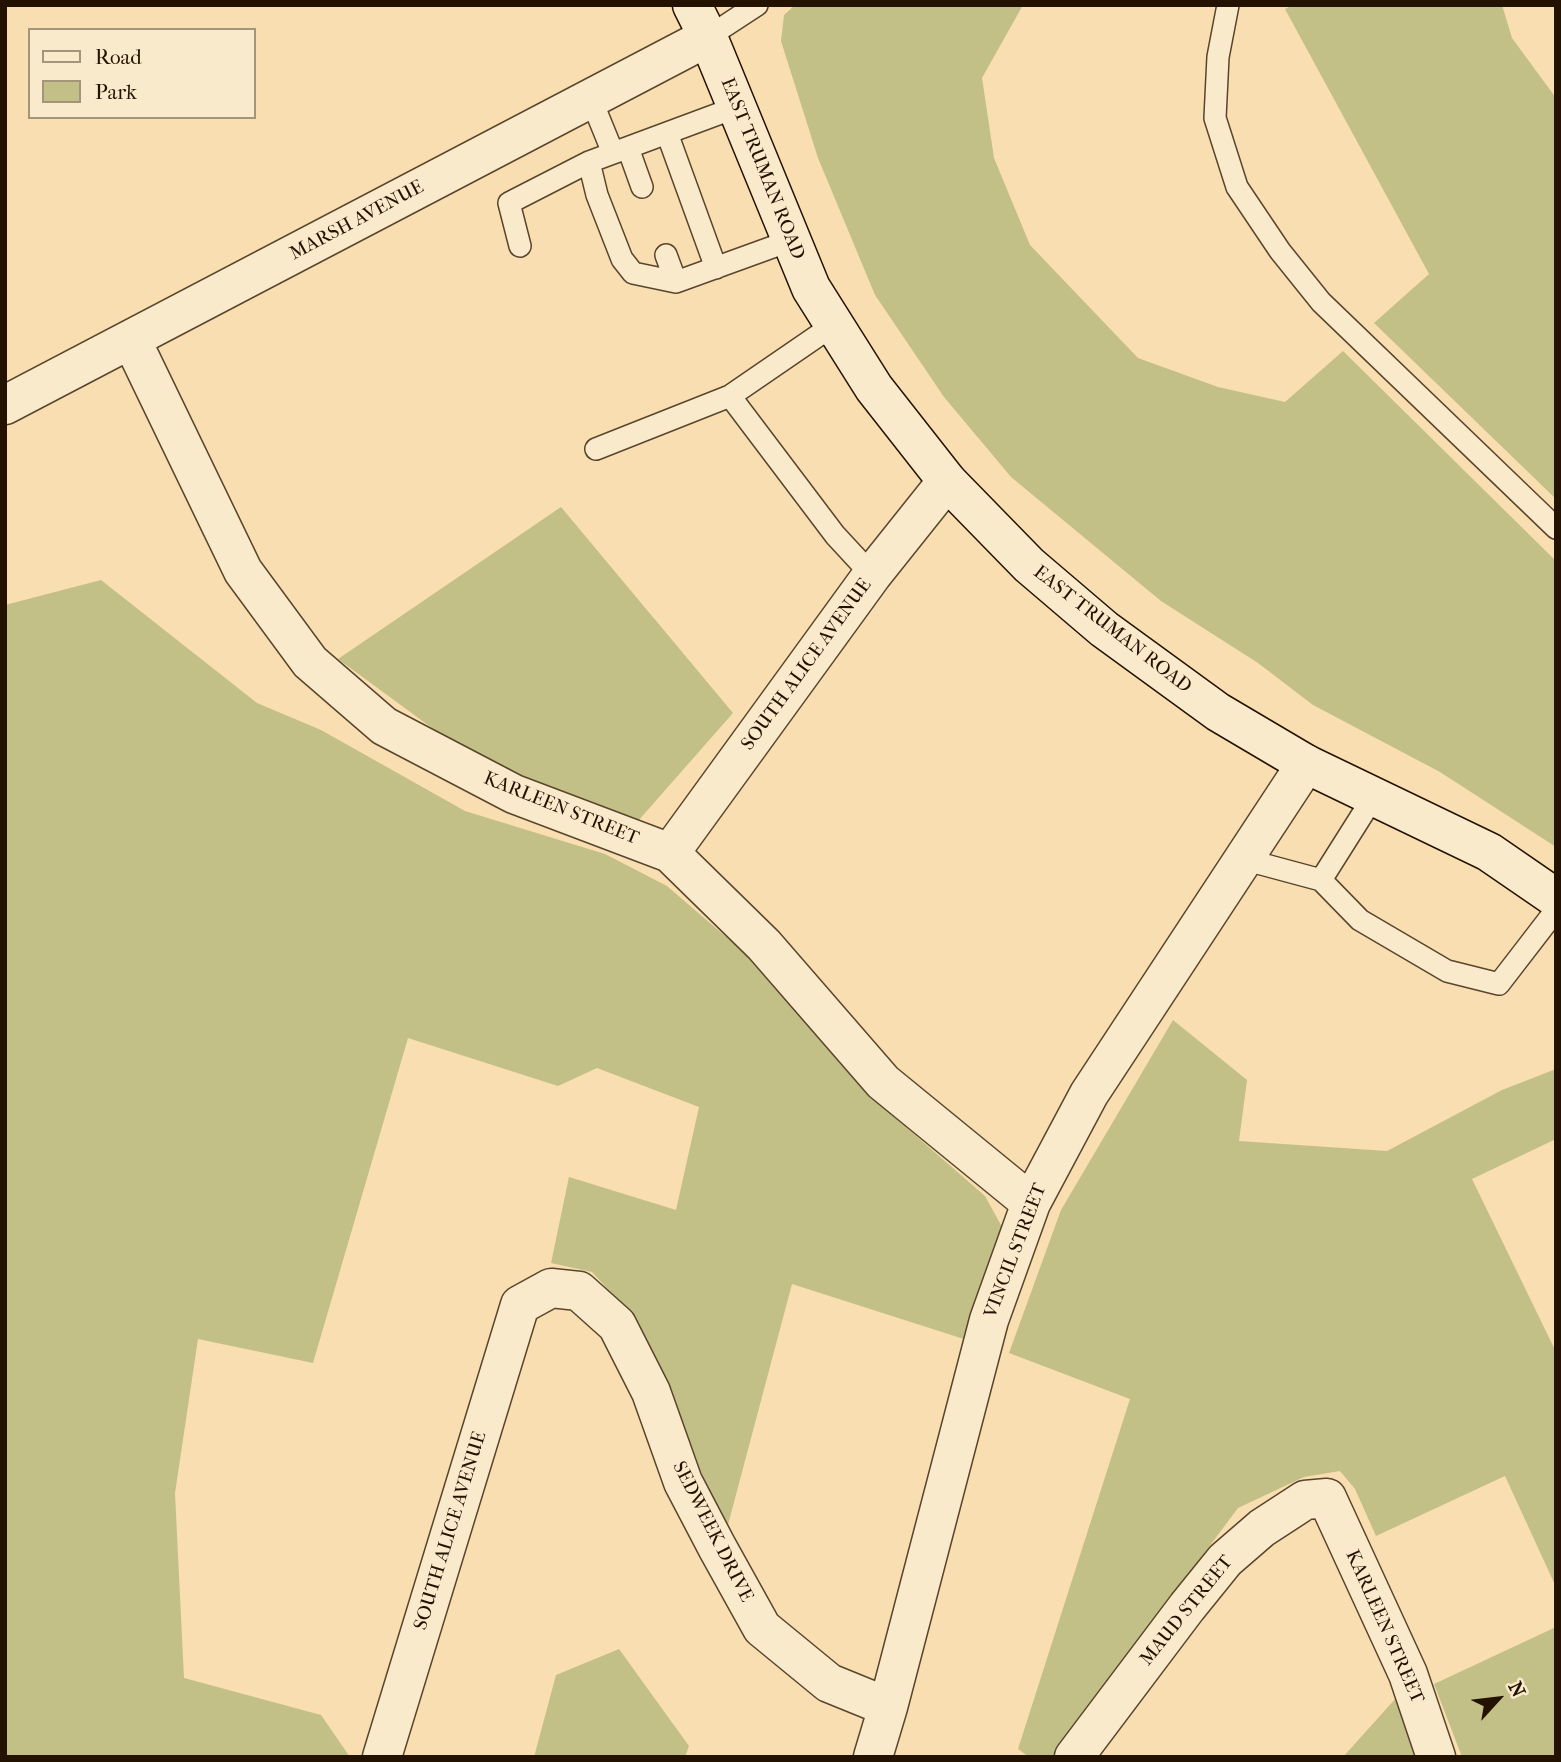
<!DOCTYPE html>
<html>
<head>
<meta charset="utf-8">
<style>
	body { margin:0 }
	#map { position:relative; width:1561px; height:1762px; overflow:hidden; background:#f8deb0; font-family:"IM FELL French Canon",serif }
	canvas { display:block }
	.frame { position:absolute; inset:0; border:7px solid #231200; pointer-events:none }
	.legend { position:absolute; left:28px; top:28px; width:228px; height:91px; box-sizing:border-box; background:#faeacc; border:2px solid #a4947a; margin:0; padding:9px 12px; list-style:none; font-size:21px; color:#231200 }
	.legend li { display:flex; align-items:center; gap:14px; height:35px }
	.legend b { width:35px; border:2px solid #a4947a }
	.north { position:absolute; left:1463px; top:1664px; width:70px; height:70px; -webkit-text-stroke:5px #faeacc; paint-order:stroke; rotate:63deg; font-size:19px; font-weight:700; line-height:28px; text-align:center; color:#231200 }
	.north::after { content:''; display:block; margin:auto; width:24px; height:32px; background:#231200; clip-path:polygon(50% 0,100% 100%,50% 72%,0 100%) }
</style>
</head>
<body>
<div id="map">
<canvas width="1561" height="1762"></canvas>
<div class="frame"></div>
<ul class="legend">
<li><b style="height:9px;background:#faeacc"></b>Road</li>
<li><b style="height:19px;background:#c3c087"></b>Park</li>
</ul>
<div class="north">N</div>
</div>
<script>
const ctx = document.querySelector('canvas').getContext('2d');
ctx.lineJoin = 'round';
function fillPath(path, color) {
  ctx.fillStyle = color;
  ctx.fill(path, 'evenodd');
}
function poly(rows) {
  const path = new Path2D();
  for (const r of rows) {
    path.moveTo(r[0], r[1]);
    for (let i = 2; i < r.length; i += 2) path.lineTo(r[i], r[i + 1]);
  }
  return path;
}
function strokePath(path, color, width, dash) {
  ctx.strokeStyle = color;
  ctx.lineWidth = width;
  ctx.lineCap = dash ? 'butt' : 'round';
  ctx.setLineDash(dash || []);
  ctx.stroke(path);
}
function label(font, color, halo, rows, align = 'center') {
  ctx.font = font + ' "IM FELL French Canon",serif';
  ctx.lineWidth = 6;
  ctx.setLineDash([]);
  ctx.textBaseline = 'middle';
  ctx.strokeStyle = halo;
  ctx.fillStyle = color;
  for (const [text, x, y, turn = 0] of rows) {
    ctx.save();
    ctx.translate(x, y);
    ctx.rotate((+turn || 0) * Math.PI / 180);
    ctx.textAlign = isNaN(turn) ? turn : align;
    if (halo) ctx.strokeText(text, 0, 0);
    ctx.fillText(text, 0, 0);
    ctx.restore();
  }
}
const green = poly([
	[795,5,1023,5,982,78,994,158,1030,245,1138,358,1218,387,1285,402,1343,351,1556,561,1556,847,1440,772,1313,705,1258,663,1161,601,1011,477,944,397,875,295,818,158,781,41,784,15],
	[1293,5,1502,5,1512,38,1556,98,1556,499,1374,323,1429,274,1285,9],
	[561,507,733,713,638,821,513,774,432,728,338,659],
	[101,580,257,703,321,730,465,811,605,854,667,886,739,948,884,1108,985,1196,1002,1227,997,1255,967,1340,792,1284,725,1536,690,1442,635,1319,592,1272,551,1263,569,1177,676,1210,699,1107,597,1068,558,1086,408,1038,313,1363,198,1339,175,1493,184,1678,321,1715,350,1757,5,1757,5,605],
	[1173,1020,1247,1080,1239,1141,1387,1151,1502,1090,1556,1069,1556,1139,1472,1179,1556,1352,1556,1587,1505,1476,1376,1536,1355,1489,1340,1471,1304,1477,1238,1508,1052,1757,1029,1757,1018,1749,1130,1399,1009,1353,1061,1210],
	[1556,1627,1556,1757,1462,1757,1434,1684],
	[619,1649,689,1746,685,1757,534,1757,556,1675],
	[1396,1698,1416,1757,1343,1757]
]);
const service = poly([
	[1228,5,1218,57,1215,118,1237,187,1280,251,1321,302,1556,528],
	[708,37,757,5],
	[591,99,613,153],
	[667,133,716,268],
	[628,148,642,187],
	[589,162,597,195,622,259,633,273,676,282,792,240],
	[520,246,509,203,589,162,737,107],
	[666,255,676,282],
	[730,396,835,535,872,575],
	[596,449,730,396,835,324],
	[1374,796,1321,880,1360,920,1447,971,1499,984,1556,910],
	[1243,859,1321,880]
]);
const minor = poly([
	[131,339,243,571,310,662,384,726,514,794,670,853,764,945,883,1082,1031,1203],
	[5,405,708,37],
	[670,853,872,575,947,481],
	[382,1757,520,1305,551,1288,579,1291,617,1325,651,1392,683,1482,717,1547,762,1628,829,1683,888,1707],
	[873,1757,888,1707,989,1320,1031,1203,1089,1094,1306,764],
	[1074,1757,1187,1607,1225,1560,1262,1528,1305,1500,1327,1498,1408,1674,1436,1757]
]);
const secondary = poly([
	[692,5,708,37,811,288,874,388,947,481,1029,565,1104,629,1218,712,1306,764,1489,852,1556,898]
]);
const streetNames = [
	["EAST TRUMAN ROAD",762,169,68],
	["MARSH AVENUE",357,221,-28],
	["EAST TRUMAN ROAD",1112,630,38],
	["SOUTH ALICE AVENUE",807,665,-54],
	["KARLEEN STREET",561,809,22],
	["VINCIL STREET",1016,1251,-69],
	["SOUTH ALICE AVENUE",451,1531,-73],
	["SEDWEEK DRIVE",712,1532,63],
	["MAUD STREET",1187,1611,-51],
	["KARLEEN STREET",1384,1627,66]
];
fillPath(green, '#c3c087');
strokePath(service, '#58452c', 24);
strokePath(minor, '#58452c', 41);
strokePath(secondary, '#231200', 41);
strokePath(service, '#faeacc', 21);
strokePath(minor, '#faeacc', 38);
strokePath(secondary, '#faeacc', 38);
label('19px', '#231200', '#faeacc', streetNames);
</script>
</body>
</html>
